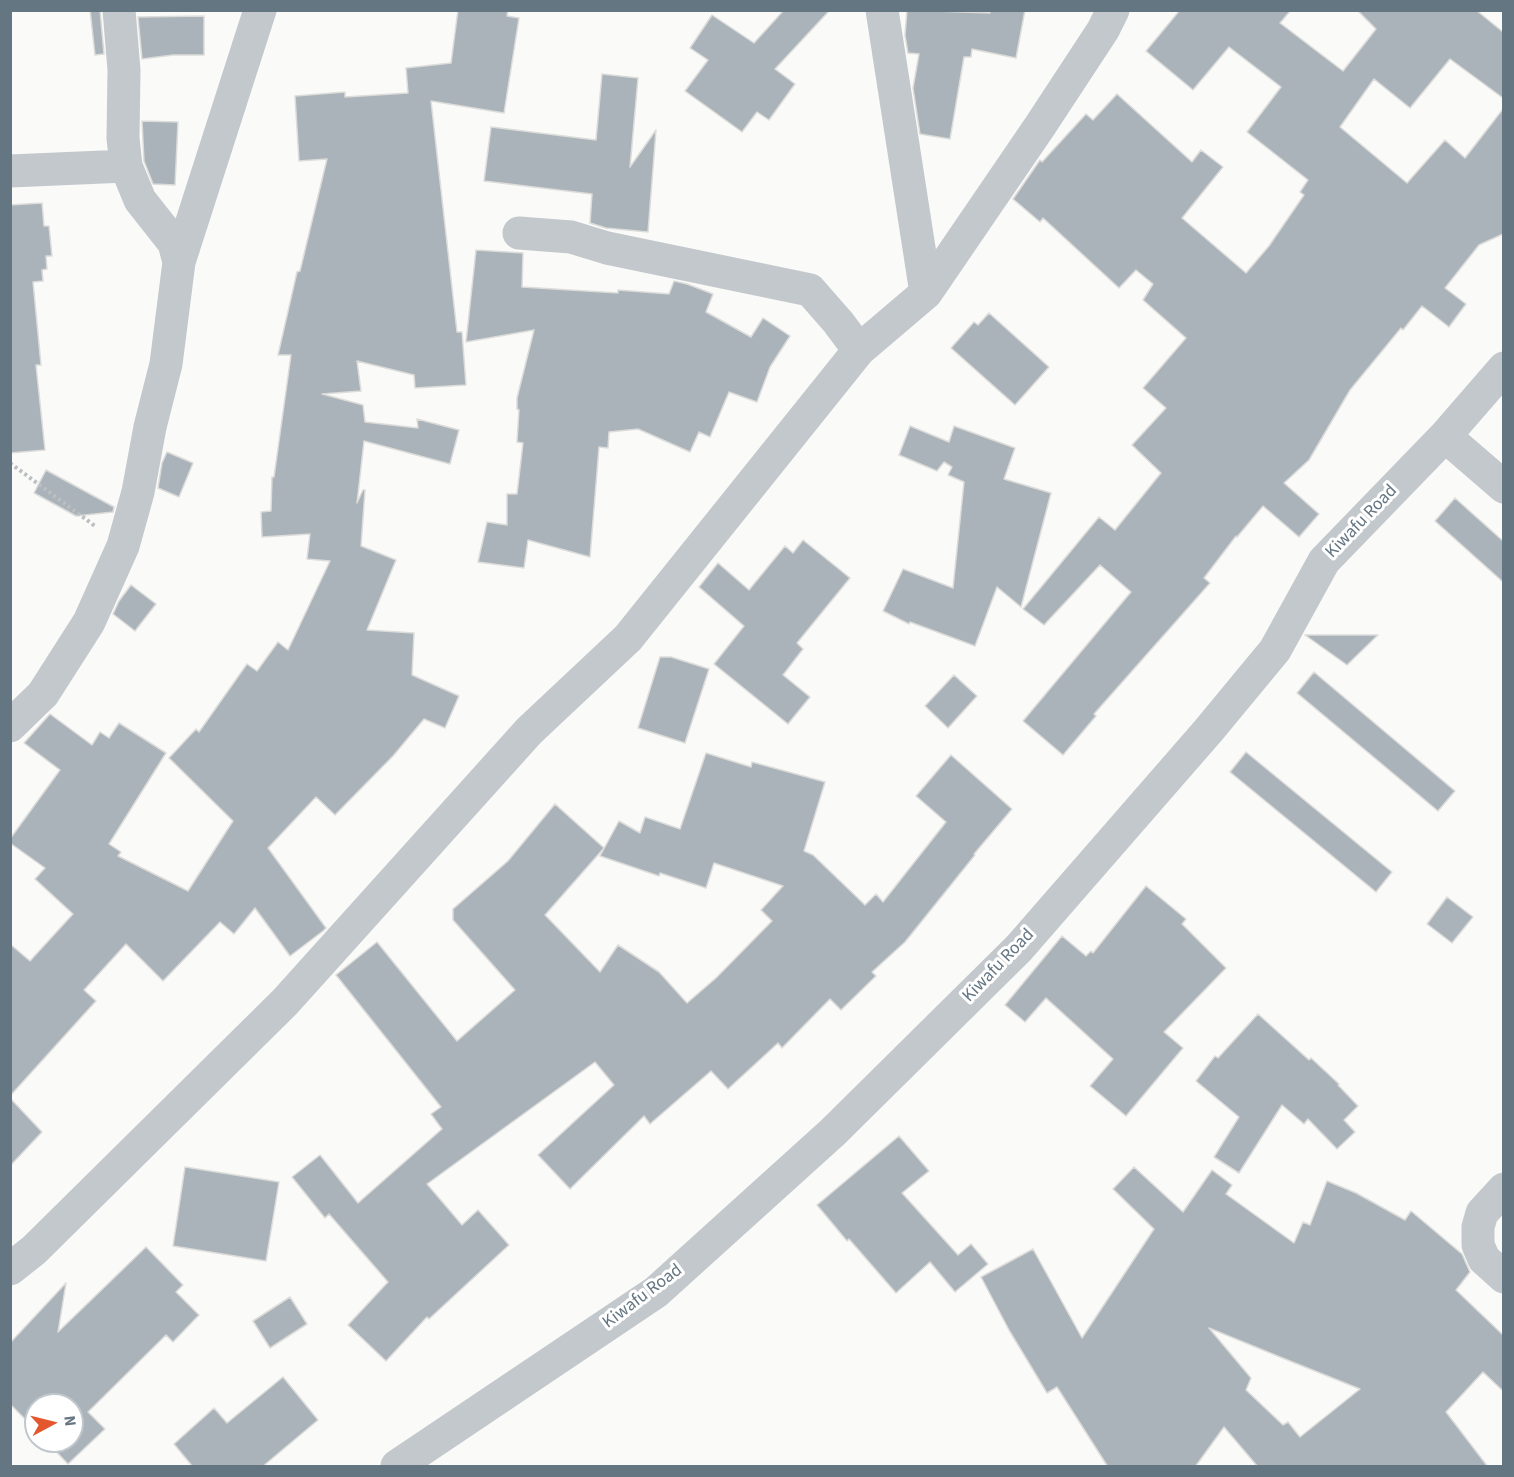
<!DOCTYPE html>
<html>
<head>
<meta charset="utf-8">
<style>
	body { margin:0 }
	#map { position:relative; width:1514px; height:1477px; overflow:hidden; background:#fafaf8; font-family:"Source Sans 3",sans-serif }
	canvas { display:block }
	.frame { position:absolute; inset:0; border:12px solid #657683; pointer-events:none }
	.north { position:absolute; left:24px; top:1393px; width:60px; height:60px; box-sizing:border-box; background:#fff; border:2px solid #c1c8cd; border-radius:50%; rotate:83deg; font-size:16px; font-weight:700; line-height:24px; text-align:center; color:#657683 }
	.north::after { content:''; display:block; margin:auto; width:21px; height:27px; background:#e4572e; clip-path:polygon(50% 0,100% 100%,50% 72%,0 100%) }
</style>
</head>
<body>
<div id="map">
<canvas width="1514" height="1477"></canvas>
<div class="frame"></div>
<div class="north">N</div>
</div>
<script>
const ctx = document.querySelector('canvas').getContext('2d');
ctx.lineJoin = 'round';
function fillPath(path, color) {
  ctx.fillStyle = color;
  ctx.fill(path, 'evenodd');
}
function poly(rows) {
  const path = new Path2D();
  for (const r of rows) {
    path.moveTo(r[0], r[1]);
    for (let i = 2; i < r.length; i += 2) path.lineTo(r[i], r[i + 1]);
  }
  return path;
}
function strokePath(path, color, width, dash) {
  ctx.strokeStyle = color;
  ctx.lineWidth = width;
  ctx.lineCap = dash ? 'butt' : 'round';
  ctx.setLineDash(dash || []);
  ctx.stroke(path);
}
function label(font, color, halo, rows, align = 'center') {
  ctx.font = font + ' "Source Sans 3",sans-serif';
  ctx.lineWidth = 6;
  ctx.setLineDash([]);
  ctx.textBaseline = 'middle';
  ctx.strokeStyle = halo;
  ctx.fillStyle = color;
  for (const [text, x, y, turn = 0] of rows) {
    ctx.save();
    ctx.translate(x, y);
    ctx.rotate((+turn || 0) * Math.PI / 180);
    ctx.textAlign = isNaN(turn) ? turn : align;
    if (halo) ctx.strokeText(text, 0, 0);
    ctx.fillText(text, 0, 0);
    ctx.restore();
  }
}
const building = poly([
	[90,10,100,10,104,54,95,55,90,10],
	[458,10,508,10,507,16,519,18,504,113,431,101,457,332,462,332,466,385,415,388,414,375,357,361,361,391,322,394,363,405,365,422,418,428,417,419,459,430,450,464,364,441,357,503,363,490,365,490,361,546,396,560,367,630,414,633,412,675,459,696,445,728,424,719,393,756,335,815,316,797,268,848,326,928,323,931,290,956,255,908,234,934,220,922,163,981,126,944,84,990,96,1001,10,1096,10,944,30,961,73,914,35,879,45,868,10,843,10,839,60,770,24,743,50,714,92,745,100,732,109,738,119,723,166,753,109,844,121,852,118,856,188,891,233,821,169,758,196,729,199,732,247,664,257,671,278,642,288,650,330,561,307,559,310,534,262,537,261,512,271,511,272,477,274,477,291,355,278,355,297,272,300,271,327,159,299,161,295,96,345,92,345,97,408,93,406,68,451,63,458,10],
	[784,10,830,10,775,69,795,84,769,120,757,112,742,132,685,91,708,60,690,48,712,15,754,43,784,10],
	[907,10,990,13,990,10,1025,10,1016,58,972,49,971,57,964,57,950,139,920,134,913,88,919,54,908,53,905,35,907,10],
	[1180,10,1291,10,1280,23,1343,71,1376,29,1357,10,1476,10,1503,32,1503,98,1450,59,1410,108,1374,79,1340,127,1407,183,1445,140,1465,158,1503,109,1503,234,1479,245,1445,288,1466,304,1449,327,1422,306,1403,330,1401,328,1350,390,1309,460,1284,483,1319,514,1299,537,1263,506,1237,537,1236,536,1204,578,1210,583,1094,714,1096,716,1063,755,1023,721,1131,592,1100,565,1044,625,1023,609,1099,517,1115,530,1161,473,1132,445,1166,408,1143,388,1186,338,1143,300,1153,284,1136,270,1119,288,1043,218,1040,222,1013,199,1040,160,1042,162,1086,114,1093,120,1117,94,1192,162,1201,150,1223,167,1182,218,1246,273,1269,246,1304,195,1300,192,1308,180,1247,132,1281,87,1229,47,1193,90,1146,51,1180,10],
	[204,16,204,55,173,55,142,59,138,17,204,16],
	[602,74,638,78,630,167,656,130,648,232,606,228,590,223,592,194,484,181,491,127,596,140,602,74],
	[142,121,178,122,175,185,153,184,144,161,142,121],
	[42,203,44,226,49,226,52,256,46,256,47,269,42,270,43,281,33,282,41,365,36,365,45,450,10,453,10,205,42,203],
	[476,250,523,253,522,287,618,293,618,290,669,294,674,281,687,284,713,294,706,312,751,337,763,318,790,336,770,367,757,402,729,392,710,437,699,432,690,452,638,429,609,432,608,448,599,447,590,557,528,540,524,568,478,562,487,522,507,525,507,494,517,494,523,443,517,442,519,410,517,409,517,398,534,330,466,342,476,250],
	[989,313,1049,367,1015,405,951,348,974,322,978,325,989,313],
	[910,426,949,442,954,426,1015,448,1004,479,1051,493,1021,607,997,587,975,646,910,622,909,624,883,611,903,569,953,588,964,482,948,475,952,467,944,462,937,471,899,455,910,426],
	[167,452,193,463,179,497,158,488,162,463,167,452],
	[46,470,114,507,113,512,76,516,34,493,46,470],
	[1455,498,1503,541,1503,582,1435,521,1455,498],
	[803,540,850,578,797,643,803,649,783,675,810,697,788,724,714,664,744,626,699,587,718,563,749,590,785,546,793,553,803,540],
	[131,585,156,604,135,631,113,614,119,601,131,585],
	[1305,635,1378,635,1347,665,1305,635],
	[660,657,671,657,709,669,685,743,638,728,660,657],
	[1314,672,1455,791,1438,811,1297,693,1314,672],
	[954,675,977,696,948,728,925,706,954,675],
	[1246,752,1392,872,1376,892,1230,772,1246,752],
	[706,753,751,767,752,762,825,782,804,851,813,855,865,905,876,894,883,902,946,822,916,796,951,755,1012,809,974,854,975,855,905,942,872,972,876,976,841,1010,830,999,782,1048,778,1043,728,1089,711,1071,650,1124,644,1116,570,1189,538,1155,614,1085,595,1062,427,1184,462,1225,478,1210,509,1245,429,1319,427,1317,386,1361,348,1325,388,1282,329,1214,325,1218,292,1177,320,1155,358,1203,442,1129,431,1114,441,1107,336,975,377,942,457,1041,515,990,453,920,453,909,508,861,555,804,604,848,545,915,600,972,618,945,659,972,687,1003,716,978,772,921,761,910,783,886,714,863,706,888,660,873,659,876,600,856,619,821,640,833,645,817,680,829,706,753],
	[1146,886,1186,919,1182,924,1226,968,1164,1032,1183,1048,1126,1116,1090,1086,1113,1059,1046,998,1025,1022,1005,1005,1062,936,1086,956,1091,951,1093,953,1146,886],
	[1447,897,1473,917,1452,943,1427,924,1447,897],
	[1258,1014,1309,1060,1311,1058,1339,1084,1338,1085,1358,1106,1344,1120,1355,1132,1337,1149,1308,1119,1304,1124,1282,1105,1239,1173,1214,1157,1239,1117,1196,1081,1215,1056,1218,1058,1258,1014],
	[10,1098,42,1132,10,1166,10,1098],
	[899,1136,929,1171,902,1193,958,1255,971,1244,988,1264,955,1292,930,1262,896,1293,849,1239,847,1241,817,1205,899,1136],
	[185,1167,279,1182,266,1261,173,1246,185,1167],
	[1134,1167,1183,1212,1212,1170,1232,1185,1226,1194,1294,1243,1303,1222,1310,1225,1327,1181,1356,1193,1405,1220,1411,1211,1462,1254,1470,1272,1456,1290,1503,1335,1503,1391,1483,1372,1446,1412,1488,1467,1258,1467,1224,1427,1195,1467,1108,1467,1057,1387,1047,1393,1009,1330,981,1277,1033,1249,1082,1338,1154,1229,1113,1189,1134,1167],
	[1209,1328,1285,1359,1360,1389,1300,1437,1288,1422,1283,1425,1246,1390,1251,1378,1209,1328],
	[146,1247,183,1285,176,1292,199,1315,173,1342,166,1335,88,1412,105,1429,68,1464,46,1441,72,1441,72,1405,36,1405,36,1430,10,1404,10,1343,66,1283,58,1332,146,1247],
	[290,1297,307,1324,270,1348,253,1321,290,1297],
	[283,1377,318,1420,262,1467,193,1467,174,1444,214,1408,227,1423,283,1377]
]);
const path = poly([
	[10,463,95,526]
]);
const minor = poly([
	[119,10,124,70,123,138,126,166,140,200,174,243,179,262],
	[882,10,926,293],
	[10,171,126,166],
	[519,233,571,237,607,248,810,290,838,322,859,350],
	[1445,436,1504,487],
	[10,726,43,694,89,622,123,546,138,492,150,427,166,364,179,262,260,10],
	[1504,1189,1482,1213,1478,1227,1478,1245,1484,1259,1504,1277],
	[10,1269,34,1250,285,1002,529,731,628,638,859,350,926,293,1040,126,1103,30,1113,10],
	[397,1466,656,1292,833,1132,1019,948,1208,731,1275,650,1324,561,1445,436,1504,368]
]);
const streetNames = [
	["Kiwafu Road",1362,522,-46],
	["Kiwafu Road",999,966,-46],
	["Kiwafu Road",643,1297,-37]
];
fillPath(building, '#aab3b9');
strokePath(building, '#dcdcda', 1.5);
strokePath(path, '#bbbfc2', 4, [3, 3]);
strokePath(minor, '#c3c8cc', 33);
label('18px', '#657683', '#fff', streetNames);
</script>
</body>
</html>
